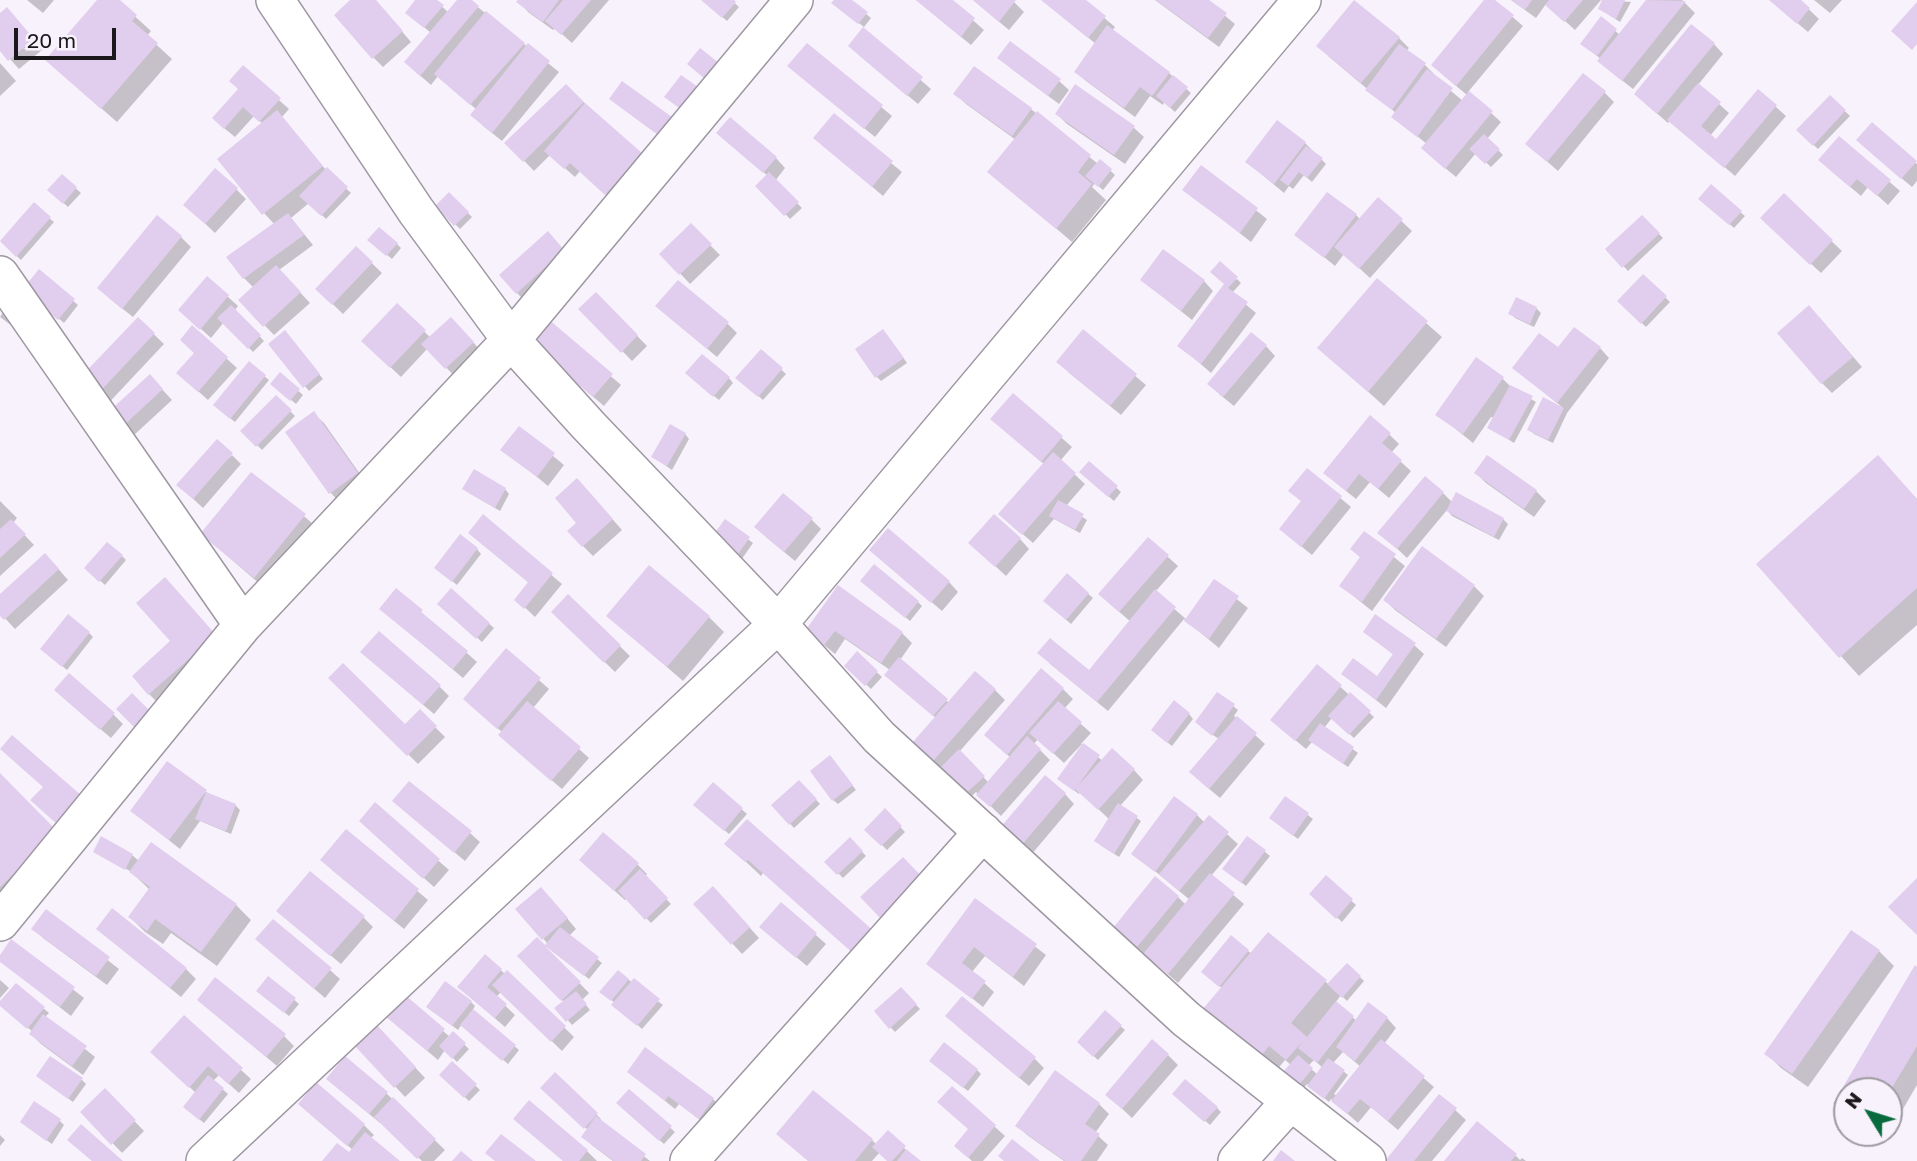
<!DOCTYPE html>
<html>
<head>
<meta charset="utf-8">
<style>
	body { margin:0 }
	#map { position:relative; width:1917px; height:1161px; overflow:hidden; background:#f8f2fc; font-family:"Golos Text",sans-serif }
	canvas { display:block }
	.north { position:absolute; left:1833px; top:1077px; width:70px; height:70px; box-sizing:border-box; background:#f8f2fc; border:2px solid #9f9ba2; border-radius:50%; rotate:308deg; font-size:19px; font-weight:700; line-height:28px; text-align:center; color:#1a181b }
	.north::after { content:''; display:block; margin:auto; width:24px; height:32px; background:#096a3e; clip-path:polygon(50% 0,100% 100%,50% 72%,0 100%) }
	.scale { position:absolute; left:14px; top:28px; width:102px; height:32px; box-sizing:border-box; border:4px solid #1a181b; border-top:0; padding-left:9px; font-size:21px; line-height:24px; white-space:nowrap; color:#1a181b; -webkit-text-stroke:5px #f8f2fc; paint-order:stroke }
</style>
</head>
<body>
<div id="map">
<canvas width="1917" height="1161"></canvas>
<div class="north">N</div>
<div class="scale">20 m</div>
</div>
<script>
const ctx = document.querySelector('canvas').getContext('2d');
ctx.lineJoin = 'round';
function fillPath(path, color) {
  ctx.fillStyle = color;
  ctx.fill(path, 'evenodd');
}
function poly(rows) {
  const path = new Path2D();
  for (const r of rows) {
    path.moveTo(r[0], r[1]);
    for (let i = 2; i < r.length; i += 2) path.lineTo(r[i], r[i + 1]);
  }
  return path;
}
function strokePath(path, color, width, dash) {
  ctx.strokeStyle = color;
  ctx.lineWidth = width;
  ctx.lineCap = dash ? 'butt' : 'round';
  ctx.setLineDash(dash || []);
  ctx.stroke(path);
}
const shadow = poly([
	[27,0,54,0,43,13],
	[99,0,117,0,151,31,147,36,172,59,117,122,62,74],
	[353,0,375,0,411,42,383,67,373,57],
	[418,0,435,0,449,13,459,0,469,0,559,72,502,141,482,125,477,110,438,76,431,85,416,72,431,33,412,17],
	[520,0,609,0,572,43,555,28,553,30,528,12,519,2],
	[703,0,731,0,739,7,727,21],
	[836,0,849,0,871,18,864,27,838,7],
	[916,0,950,0,984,30,971,45],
	[973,0,1012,0,1024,12,1009,30],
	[1042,0,1083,0,1115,27,1112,31,1169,73,1191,93,1175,112,1164,102,1163,105,1150,96,1135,117,1086,81,1076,72,1096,44],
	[1155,0,1206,0,1235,24,1219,47],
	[1487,0,1493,0,1523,26,1468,92,1501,122,1487,139,1503,155,1491,167,1476,153,1456,177,1433,158,1427,144,1393,117,1396,113,1328,56,1399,38,1409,48,1406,51,1425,65,1434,74,1433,76,1463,101,1467,95,1443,75],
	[1511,0,1601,0,1575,30,1546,4,1536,18],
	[1604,0,1631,2,1620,22,1600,9],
	[1648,0,1682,0,1695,13,1633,89,1609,70,1601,59,1587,48,1601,19,1620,35],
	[1770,0,1799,0,1819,19,1808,32],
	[1814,0,1842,0,1830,13],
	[0,15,16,19,42,50,19,69,0,48],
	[863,30,931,89,918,104,860,56],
	[1714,44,1723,54,1698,85,1729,113,1710,136,1716,141,1758,91,1786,116,1735,176,1670,120,1668,123,1646,104],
	[807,45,892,116,875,137,799,75],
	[0,63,16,81,0,96],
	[1009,67,1059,81,1069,90,1059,104],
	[243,68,289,109,282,117,326,170,351,193,326,219,309,203,291,218,313,245,279,270,310,303,274,335,240,300,254,288,244,278,275,225,264,213,263,124,254,116,235,137,224,128,240,90],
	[566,86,651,164,616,203,580,171,575,177,550,155,534,171,507,143],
	[1076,87,1134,128,1144,137,1125,164,1067,124,1057,114],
	[1604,92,1614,102,1558,171,1527,144],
	[956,94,1031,109,1098,164,1100,161,1115,175,1103,190,1095,183,1092,187,1106,200,1072,242,990,172,1016,140,966,104],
	[1830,97,1850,116,1818,149,1798,130],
	[834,116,902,172,883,196,815,138],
	[1872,125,1917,164,1917,181,1912,187,1868,150],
	[1839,138,1900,191,1888,205,1868,187,1861,196,1830,170],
	[728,142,776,158,785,168,775,181,802,208,790,219,758,186,768,176],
	[1305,143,1326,164,1312,182,1304,175,1293,189,1289,186,1284,193,1247,162],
	[1202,168,1267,219,1251,242,1185,190],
	[62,176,81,193,68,207,49,190],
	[236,189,246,199,215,233,195,214],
	[449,194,472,217,460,229,437,206],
	[1784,196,1842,251,1821,273,1772,228],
	[1379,200,1412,231,1370,278,1344,254,1335,266,1297,235,1356,215,1361,220],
	[1705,203,1740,212,1745,216,1734,228],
	[1642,217,1663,238,1628,271,1608,249],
	[49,218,54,222,21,260,1,242],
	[691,226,720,255,690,284,662,254],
	[548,234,573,261,527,303,517,293],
	[181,237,191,247,133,317,109,298],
	[374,244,397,244,401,248,392,259],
	[356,248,382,273,343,314,317,289],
	[39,272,78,305,64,323,29,294],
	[1643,276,1670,302,1646,327,1619,301],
	[207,278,238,306,235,310,264,341,253,352,224,322,211,338,190,319],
	[1237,279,1241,283,1232,293,1256,313,1211,373,1180,346,1226,285],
	[1142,280,1204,281,1213,291,1192,320],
	[1377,280,1442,337,1384,406,1319,348],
	[16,292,61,329,40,354,18,335,20,332,0,317],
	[596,294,647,346,632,361,581,309],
	[397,306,431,338,461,329,483,353,456,378,428,348,401,377,373,351],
	[1536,308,1541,313,1534,327,1515,318,1511,314],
	[668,316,728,324,737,333,717,357],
	[1819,317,1862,367,1832,393,1822,383],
	[138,319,164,344,102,410,76,385],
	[547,321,621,385,604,406,539,351],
	[193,328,237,368,208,400,189,383,196,354],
	[1083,332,1146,385,1121,415,1068,372],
	[887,335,907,363,881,381,877,377],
	[289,337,323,379,309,391,270,344],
	[1266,346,1275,356,1234,406,1219,394],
	[1600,348,1609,358,1567,413,1553,443,1534,434,1529,430,1562,407,1514,368,1559,349],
	[761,351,786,374,763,400,738,378],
	[280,375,303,395,296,404,277,388],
	[264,376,269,380,235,422,220,410],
	[692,378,729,378,733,383,719,400],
	[1502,378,1512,388,1536,402,1514,443,1489,427,1494,418,1491,417,1473,443,1437,414],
	[159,386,172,400,120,448,98,424],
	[1013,395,1072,447,1060,461,1085,484,1066,506,1087,520,1080,533,1054,519,1033,543,1011,524,1044,464,1002,428],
	[276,397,295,416,262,450,243,431],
	[314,414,324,423,367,484,340,503,331,493,288,432],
	[519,428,564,465,548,486,503,449],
	[685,434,689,439,672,470,653,457],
	[1389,434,1399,444,1391,453,1411,471,1389,498,1370,482,1356,499,1335,482],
	[232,455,241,464,203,508,189,495],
	[1878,457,1917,499,1917,625,1859,676,1758,564],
	[1089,463,1121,492,1114,501,1086,477],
	[1307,470,1351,507,1312,555,1291,538,1302,502,1290,491],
	[1476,473,1536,491,1546,501,1534,517,1486,483],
	[505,489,509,494,500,511,469,493],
	[587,490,622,530,593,556,583,546,579,523],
	[277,493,320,530,269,592,202,534],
	[1443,493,1452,502,1503,519,1508,524,1499,540,1452,516,1447,510,1407,558,1390,542],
	[0,501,17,518,13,523,34,545,0,576],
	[483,517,562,584,535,617,516,599,529,583,480,542],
	[811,519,821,529,795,561,766,537],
	[725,522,753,543,739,563],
	[1364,533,1405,566,1372,611,1341,586,1361,558,1352,549],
	[1020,539,1029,549,1006,576,980,552],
	[1148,539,1178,566,1155,592,1187,620,1214,581,1248,608,1219,648,1184,619,1108,711,1049,663,1090,672,1131,622,1110,604],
	[477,549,481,554,457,585,441,572],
	[122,556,126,560,105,585,86,568],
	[881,559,949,582,958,592,942,611],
	[55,565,68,580,15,629,0,613,0,596],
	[1067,576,1093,598,1071,624,1050,606],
	[867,585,918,602,922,606,910,621],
	[1474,586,1484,596,1446,647,1395,610,1385,600],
	[839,588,902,633,912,643,900,660,949,703,995,690,1005,700,959,752,989,783,1011,758,996,745,1063,689,1073,699,1064,709,1091,733,1081,744,1103,761,1134,770,1143,780,1120,806,1141,821,1119,857,1100,845,1109,819,1080,792,1079,794,1064,783,1082,746,1081,745,1064,763,1038,739,1034,744,1050,760,1001,816,976,792,970,798,942,768,924,753,936,718,896,684,890,670,845,639,835,654,807,631],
	[396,590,477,662,463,678,381,609],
	[451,591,494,628,482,642,439,604],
	[568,596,630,656,615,672,554,612],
	[608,616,709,617,724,632,683,681],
	[1365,632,1414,645,1424,654,1386,708,1343,674,1378,678,1394,655],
	[89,633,93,637,67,670,47,653],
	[173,642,224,645,159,704,149,694],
	[506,651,549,689,533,708,589,758,562,789,510,745,502,732,475,709],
	[857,654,882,677,871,689,846,666],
	[373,662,439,686,449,696,434,714],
	[1317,666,1374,717,1354,738,1332,718,1324,728,1358,753,1348,767,1312,742,1306,749,1282,729],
	[331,678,405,727,420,712,445,737,418,764],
	[1218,694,1238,710,1234,716,1265,744,1220,798,1201,782,1219,739,1201,727],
	[66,700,113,714,123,724,111,738],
	[1189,714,1193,719,1172,746,1157,734],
	[834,762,856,790,838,804,833,800],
	[0,776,70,847,0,912],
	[799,782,820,804,794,828,773,805],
	[713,784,747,814,729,834,700,810],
	[205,791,210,795,235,805,240,810,231,834,200,821,180,849,132,811],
	[1065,794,1074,804,1031,855,1011,839],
	[1286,799,1313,819,1298,839,1276,822],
	[375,805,449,870,434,887,371,831],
	[405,811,470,833,480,842,465,861],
	[885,811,905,832,887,850,867,830],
	[1197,815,1205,823,1209,818,1238,844,1211,876,1244,904,1178,983,1115,928,1178,897,1186,905,1190,900,1133,853],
	[346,831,428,900,404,929,332,870],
	[1248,838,1270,856,1246,886,1229,873],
	[102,839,132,855,139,861,236,905,251,920,217,966,171,933,163,944,145,932,130,917,150,890,130,871,95,852],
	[850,839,866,856,843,878,827,862],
	[727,844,875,934,763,873,761,876],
	[637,864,647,874,645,877,671,904,651,923,627,898,625,900,591,870],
	[1326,878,1356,905,1342,922,1311,894],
	[723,898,759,938,742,954,696,904],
	[551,899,576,929,569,936,602,963,589,979,547,946,548,944,518,910],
	[975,900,1046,955,1024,986,985,956,972,972,994,992,983,1007,928,963],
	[781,904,826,944,807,966,772,937],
	[46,912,119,969,107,985,43,938,34,928],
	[363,917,373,927,341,964,288,920],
	[108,938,186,969,196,979,181,997],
	[537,939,589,993,582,1000,590,1010,572,1025,557,1008,564,1002,520,956],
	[12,942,84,998,71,1016,0,961],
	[268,949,330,970,340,979,325,998],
	[1248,951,1252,954,1325,981,1329,985,1347,965,1364,981,1347,1001,1341,995,1335,1003,1357,1021,1387,1018,1396,1028,1384,1044,1434,1087,1398,1130,1371,1107,1358,1123,1331,1099,1329,1102,1307,1084,1303,1089,1289,1077,1291,1065,1285,1060,1275,1072,1219,1025,1223,989,1207,976],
	[1343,1052,1361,1067,1337,1096,1334,1094,1348,1075,1333,1063],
	[1314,1060,1323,1068,1318,1075,1308,1066],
	[1879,951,1894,966,1808,1087,1781,1068,1766,1053],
	[485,956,505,974,507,972,574,1037,562,1051,501,992,496,997,515,1015,505,1027,470,997],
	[1917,969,1917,1085,1889,1133,1889,1091,1847,1091,1847,1115,1835,1103],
	[618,972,663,1005,642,1029,602,991],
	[269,978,299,1004,289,1016,263,995],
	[0,980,9,988,0,998],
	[16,985,49,1013,45,1017,95,1057,83,1075,41,1044,31,1034,33,1032,0,1004],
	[901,989,920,1009,895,1032,876,1012],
	[404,997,450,1037,453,1034,469,1049,457,1062,445,1050,438,1060,398,1026],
	[471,1002,475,1006,472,1011,519,1050,508,1064,462,1024,458,1030,433,1011],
	[209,1009,284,1036,294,1046,277,1066],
	[1105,1013,1125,1030,1098,1060,1079,1042],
	[957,1026,1034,1058,1044,1068,1029,1086],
	[385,1035,425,1078,405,1097,356,1044],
	[152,1052,241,1070,251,1079,239,1093,219,1075,213,1081,228,1094,204,1123,189,1111,196,1093],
	[1168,1055,1178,1065,1132,1118,1117,1104],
	[452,1063,480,1090,469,1101,441,1075],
	[936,1066,977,1070,981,1074,968,1091],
	[629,1072,713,1099,723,1109,709,1127,679,1104,675,1109],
	[1055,1073,1099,1104,1109,1114,1095,1133,1108,1145,1097,1161,1064,1161,1027,1135,1017,1125],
	[555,1075,601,1119,599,1121,650,1161,613,1161,593,1146,583,1136,588,1130,543,1088],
	[43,1080,82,1080,86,1084,73,1102],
	[338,1088,386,1093,445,1150,434,1161,422,1161,381,1121,380,1123],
	[952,1088,1005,1136,983,1161,972,1161,956,1146,970,1130],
	[105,1091,144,1131,122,1153,83,1112],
	[629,1091,675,1132,664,1144,623,1108],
	[1440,1096,1466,1120,1432,1161,1389,1161],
	[1179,1098,1217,1108,1221,1112,1210,1125],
	[529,1103,587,1151,597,1161,563,1161],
	[310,1114,364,1125,374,1135,370,1139,397,1161,325,1161,349,1155,353,1150],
	[60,1121,64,1125,52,1144,26,1126],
	[888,1133,918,1161,889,1161,880,1152,872,1161,808,1161,872,1140,877,1145],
	[1875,1133,1889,1133,1885,1139],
	[0,1135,5,1140,0,1146],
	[1516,1156,1520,1160,1522,1158,1526,1161,1447,1161]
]);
const building = poly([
	[97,0,120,0,137,15,132,21,158,43,101,109,45,60],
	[350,0,376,0,403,31,372,59,334,15],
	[415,0,437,0,444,5,424,28,405,13],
	[457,0,472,0,479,6,420,76,404,62],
	[518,0,559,0,543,22,516,2],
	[563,0,591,0,561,35,545,21],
	[701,0,734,0,736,2,722,18],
	[834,0,852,0,868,12,858,24,831,3],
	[916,0,953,0,975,18,961,37],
	[973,0,1016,0,999,22],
	[1041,0,1086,0,1106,16,1088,38],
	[1156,0,1209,0,1227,13,1208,38],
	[1354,0,1400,37,1361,83,1316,46],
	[1484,0,1495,0,1514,15,1456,86,1431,65],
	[1512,0,1532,0,1525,10],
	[1549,0,1583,0,1564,22,1545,5],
	[1602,0,1625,0,1616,19,1598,9],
	[1646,0,1686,1,1622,81,1597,61],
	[1769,0,1801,0,1810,8,1797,24],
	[1917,2,1917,44,1912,50,1891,31],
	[7,7,34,39,8,61,0,51,0,13],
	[486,11,525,43,470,105,434,74],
	[1601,16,1617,29,1597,56,1580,44],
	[1691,24,1715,43,1657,114,1634,94],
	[1107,25,1170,72,1152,96,1140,87,1124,108,1074,72],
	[863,27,923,77,907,96,848,46],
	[1010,41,1061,79,1048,96,997,58],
	[528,43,550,61,492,133,470,115],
	[807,43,883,105,864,129,787,66],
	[1399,44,1426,63,1392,110,1365,90],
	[700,48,719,63,705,79,687,64],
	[243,65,281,98,259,122,243,107,224,129,212,118,238,89,229,81],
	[974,66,1032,108,1012,136,953,94],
	[1427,69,1453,88,1417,137,1391,117],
	[1583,73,1606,91,1547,162,1525,144],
	[681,75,698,87,682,110,664,97],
	[1173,75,1188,87,1170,108,1156,96],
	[622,81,672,117,658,135,609,99],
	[1698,83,1721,102,1701,126,1716,139,1758,89,1777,105,1724,168,1667,120],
	[566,84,584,102,523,162,504,143],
	[1075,84,1135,126,1114,155,1055,114],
	[1469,91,1493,111,1445,169,1421,148],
	[1830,95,1846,110,1813,146,1796,130],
	[585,103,642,153,605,195,570,163,564,169,544,151],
	[277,110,323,166,262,215,217,159],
	[1037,111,1091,155,1078,172,1092,184,1056,229,987,172],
	[834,113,893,161,872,187,813,138],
	[730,117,777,157,763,173,716,133],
	[1277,120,1306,142,1274,184,1245,162],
	[1872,122,1917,161,1901,179,1856,140],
	[1484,134,1500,149,1485,164,1469,149],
	[1839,136,1891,180,1877,196,1857,179,1850,187,1818,160],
	[1306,146,1323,158,1307,178,1299,172,1288,186,1280,180],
	[1100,159,1112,169,1098,187,1085,176],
	[1201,165,1258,208,1240,233,1182,190],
	[327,167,348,187,321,216,299,196],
	[215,168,238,188,205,224,183,205],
	[769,172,799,202,784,216,755,186],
	[62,174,77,187,63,204,47,190],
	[1711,184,1742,211,1729,225,1698,199],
	[449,192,469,212,454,226,435,206],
	[1327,192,1357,214,1324,258,1294,235],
	[1784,193,1833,240,1810,265,1760,218],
	[1378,197,1403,219,1359,269,1334,247],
	[34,202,51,217,16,257,0,241],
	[288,213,304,235,243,279,226,257],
	[157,215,182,236,122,309,97,288],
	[1642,215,1660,233,1622,268,1605,249],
	[691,223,712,244,679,275,659,254],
	[379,227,398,243,386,256,367,240],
	[548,231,564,250,516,294,499,275],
	[356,246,373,262,332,305,315,289],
	[1163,249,1205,280,1181,311,1140,280],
	[1220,261,1238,277,1228,288,1248,302,1201,364,1177,346,1224,284,1210,272],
	[276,265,301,292,263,327,238,300],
	[39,269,75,299,58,320,22,290],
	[1643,274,1667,296,1641,324,1617,301],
	[207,276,229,295,200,330,178,310],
	[1377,278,1428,321,1368,392,1317,348],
	[678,280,729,322,707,349,655,306],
	[596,292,638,335,621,353,578,309],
	[1516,297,1537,307,1530,324,1508,314],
	[397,303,426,330,390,368,361,341],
	[231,305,261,335,248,349,217,318],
	[1809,305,1853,357,1821,384,1777,333],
	[138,317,155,333,91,401,73,385],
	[451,317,474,342,445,369,421,344],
	[547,318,613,374,593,397,527,342],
	[192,325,228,357,198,392,176,373,194,353,180,340],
	[1574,327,1601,347,1557,403,1512,368,1539,333,1558,347],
	[883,329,904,358,875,378,855,349],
	[1083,329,1137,374,1110,406,1056,362],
	[285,330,320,374,303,388,268,344],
	[1251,332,1267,345,1223,397,1207,384],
	[761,349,783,368,758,397,735,378],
	[702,354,730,377,713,397,685,373],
	[1476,357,1504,377,1463,434,1435,415],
	[249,361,266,375,230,419,213,405],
	[280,372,300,389,290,401,270,384],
	[150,374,163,389,109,439,95,424],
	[1510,385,1533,396,1509,440,1487,428],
	[1013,393,1063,436,1041,462,990,419],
	[276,395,292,410,256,447,240,431],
	[1543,397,1564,408,1548,440,1527,430],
	[314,411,358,473,329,494,285,432],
	[1370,415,1391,433,1382,443,1402,460,1378,489,1359,474,1346,491,1323,473],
	[670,424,686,433,667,466,651,457],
	[519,426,555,453,537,477,500,450],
	[217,439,233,453,193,499,176,485],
	[1053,452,1076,473,1022,535,998,514],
	[1487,455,1537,490,1524,509,1474,473],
	[1878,455,1917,499,1917,588,1839,658,1756,564],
	[1089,461,1118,486,1108,497,1079,472],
	[1307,468,1342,496,1301,547,1279,529,1301,501,1288,491],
	[474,469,506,488,495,508,462,489],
	[251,472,306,514,254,578,200,534],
	[1425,476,1444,492,1397,549,1377,533],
	[577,478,613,519,582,547,567,531,576,523,555,498],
	[1456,492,1504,518,1494,537,1446,511],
	[783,493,813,518,784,552,754,527],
	[1058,500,1084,514,1075,530,1049,516],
	[483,514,553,573,524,609,514,600,528,582,468,533],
	[994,514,1021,538,995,567,968,543],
	[11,519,26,534,0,558,0,529],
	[725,519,750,537,734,560,709,541],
	[888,528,950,581,931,603,869,550],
	[1364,531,1396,554,1362,602,1339,586,1360,557,1350,549],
	[460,534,478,548,452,582,434,568],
	[1148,537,1169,555,1119,612,1098,594],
	[107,542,123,555,99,582,84,568],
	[1422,546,1475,585,1436,639,1383,600],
	[45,553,59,569,4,620,0,616,0,594],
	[874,564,919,601,905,618,860,581],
	[649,565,710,616,667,667,606,616],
	[1067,573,1089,593,1066,620,1043,601],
	[165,577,216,635,148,695,132,676,170,641,136,603],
	[1214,579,1239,596,1209,639,1184,621],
	[838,585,903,632,881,663,835,631,824,645,805,631],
	[396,588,423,610,421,612,468,651,453,669,379,609],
	[451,588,490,623,476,639,437,604],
	[1155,589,1176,607,1097,702,1037,653,1050,638,1089,670],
	[568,594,621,645,604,663,551,612],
	[68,614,90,632,62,667,40,649],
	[1375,614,1416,643,1376,700,1341,674,1353,658,1377,676,1393,654,1363,632],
	[379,631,441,685,423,705,360,652],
	[506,648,541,678,497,729,463,699],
	[857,651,878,671,865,686,844,666],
	[899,657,948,699,933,716,884,675],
	[343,663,405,724,420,709,437,726,407,756,328,678],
	[1317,664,1342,685,1295,741,1270,720],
	[1041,668,1064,688,1007,755,984,735],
	[975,671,996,689,933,761,912,743],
	[69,673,115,713,100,730,54,690],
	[1217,692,1235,704,1212,736,1195,722],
	[1350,692,1371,711,1349,735,1328,716],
	[132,693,155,716,139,732,116,709],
	[1174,700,1190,713,1167,743,1151,730],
	[527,701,581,747,551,781,498,735],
	[1058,701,1082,722,1053,754,1029,733],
	[1237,716,1257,733,1209,789,1189,772],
	[1320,723,1354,747,1343,764,1308,740],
	[12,735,82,796,58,825,30,800,43,787,0,749],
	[1027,736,1041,749,990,807,976,795],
	[1083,743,1100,755,1074,791,1057,779],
	[1112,748,1135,769,1098,810,1075,789],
	[959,749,985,776,964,795,939,769],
	[830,755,853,785,832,801,810,771],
	[167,761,207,790,169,840,130,811],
	[0,773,57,831,0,887],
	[1045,775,1066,793,1020,847,999,829],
	[799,780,817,799,789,825,771,805],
	[409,781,472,831,454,853,392,801],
	[713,782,743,808,724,831,693,805],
	[206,792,236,804,226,831,195,819],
	[1174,796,1198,814,1155,872,1131,854],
	[1285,796,1309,813,1293,836,1269,818],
	[375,802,440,859,423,879,359,821],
	[1118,803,1138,816,1114,854,1094,841],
	[885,808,902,826,881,846,864,830],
	[1209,815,1229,832,1179,891,1159,874],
	[747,819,876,933,856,956,748,860,745,862,724,844],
	[346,829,419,889,394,921,320,860],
	[603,832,639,863,614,891,579,860],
	[101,836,133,854,125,870,93,852],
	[1247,836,1266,850,1241,883,1222,869],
	[850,837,863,851,837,875,824,862],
	[151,842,237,904,201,952,155,919,147,931,128,917,150,887,129,872],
	[903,857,926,881,883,921,860,897],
	[640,869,668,898,645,920,618,891],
	[310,871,365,916,330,956,276,911],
	[1210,873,1235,893,1168,974,1143,954],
	[1326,875,1353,899,1336,919,1309,894],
	[1155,876,1179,896,1137,947,1113,928],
	[1917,878,1917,935,1888,907],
	[713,886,750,927,731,945,693,904],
	[541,887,568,918,542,940,515,909],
	[975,898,1037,944,1013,977,974,947,962,963,986,981,972,999,926,964],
	[781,902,817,933,796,958,759,927],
	[112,908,187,968,170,988,96,929],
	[46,909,110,957,96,976,31,929],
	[273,919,332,968,314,989,255,939],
	[560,927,599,957,584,976,545,946,581,982,561,1001,517,956,537,937,545,945],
	[1851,930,1880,950,1792,1074,1764,1054],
	[1268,932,1327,980,1291,1023,1307,1037,1336,1001,1354,1016,1317,1063,1298,1048,1303,1041,1286,1060,1269,1046,1259,1059,1202,1010],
	[1231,935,1249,950,1219,987,1201,972],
	[11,939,75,987,60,1007,0,962,0,955],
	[485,954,502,969,487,987,507,1004,495,1018,457,987],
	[1347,963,1361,976,1342,998,1327,984],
	[1915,965,1917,967,1917,1046,1890,1091,1847,1091,1847,1112,1833,1104],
	[507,970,566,1026,551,1042,492,985],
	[618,970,629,979,611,1001,599,992],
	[268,976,296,998,284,1013,256,991],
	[215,977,286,1034,266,1057,197,1000],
	[634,978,660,999,637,1026,611,1005],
	[445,981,472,1001,452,1026,426,1007],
	[16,983,45,1007,27,1029,0,1006,0,1001],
	[901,987,917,1004,889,1029,874,1011],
	[576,991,587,1004,566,1022,554,1008],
	[404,994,445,1029,427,1051,385,1016],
	[962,996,1036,1057,1019,1078,945,1016],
	[1368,1002,1388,1017,1355,1061,1336,1047],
	[473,1009,516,1045,502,1061,460,1025],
	[1105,1010,1122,1025,1093,1057,1077,1042],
	[43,1014,87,1046,72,1066,29,1034],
	[184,1015,243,1068,228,1084,208,1066,189,1088,150,1052],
	[375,1023,416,1067,394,1088,353,1044],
	[453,1031,466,1043,452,1059,439,1046],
	[1152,1039,1169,1054,1122,1109,1105,1095],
	[1381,1039,1425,1076,1388,1121,1360,1099,1347,1114,1331,1101],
	[944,1042,978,1069,963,1088,929,1061],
	[645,1047,714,1098,699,1119,668,1096,665,1101,627,1072],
	[1298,1055,1313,1068,1298,1086,1282,1073],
	[50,1056,83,1078,68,1099,36,1076],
	[345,1056,388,1092,369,1114,326,1079],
	[1328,1058,1345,1070,1324,1099,1307,1086],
	[452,1061,477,1084,464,1098,439,1075],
	[1055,1070,1100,1103,1085,1124,1100,1134,1081,1161,1065,1161,1015,1126],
	[555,1072,598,1113,584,1129,540,1088],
	[208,1075,224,1088,199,1120,183,1107],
	[1185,1079,1218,1107,1204,1122,1172,1094],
	[316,1082,365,1124,347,1146,298,1104],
	[952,1086,996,1125,968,1158,954,1146,968,1129,937,1102],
	[105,1088,136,1120,111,1145,80,1112],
	[629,1089,672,1126,659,1141,616,1103],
	[813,1090,873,1139,855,1161,808,1161,776,1134],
	[1439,1094,1457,1108,1414,1161,1385,1161],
	[393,1097,436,1139,417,1159,374,1117],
	[529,1100,588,1150,579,1161,563,1161,513,1119],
	[34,1101,61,1119,46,1141,20,1122],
	[596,1116,646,1154,641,1161,614,1161,581,1137],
	[1477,1121,1517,1154,1511,1161,1444,1161],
	[81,1124,123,1161,92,1161,67,1140],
	[888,1130,906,1146,892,1161,887,1161,872,1147],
	[365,1132,400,1161,322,1161,337,1143,349,1152],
	[501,1134,536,1161,495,1161,485,1153],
	[1012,1139,1040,1161,1004,1161,998,1156],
	[906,1149,921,1161,897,1161],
	[1281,1150,1295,1161,1273,1161],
	[461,1151,473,1161,452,1161]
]);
const minor = poly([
	[275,0,416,211,511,340,588,425,778,624,879,737,1186,1019,1367,1161],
	[0,275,243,625],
	[0,922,243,625,511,340,794,0],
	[205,1161,778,624,1302,0],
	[689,1161,983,832],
	[1237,1161,1291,1101]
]);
fillPath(shadow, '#0003');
fillPath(building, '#e1cded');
strokePath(minor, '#9d97a1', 40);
strokePath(minor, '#fff', 37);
</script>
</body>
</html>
